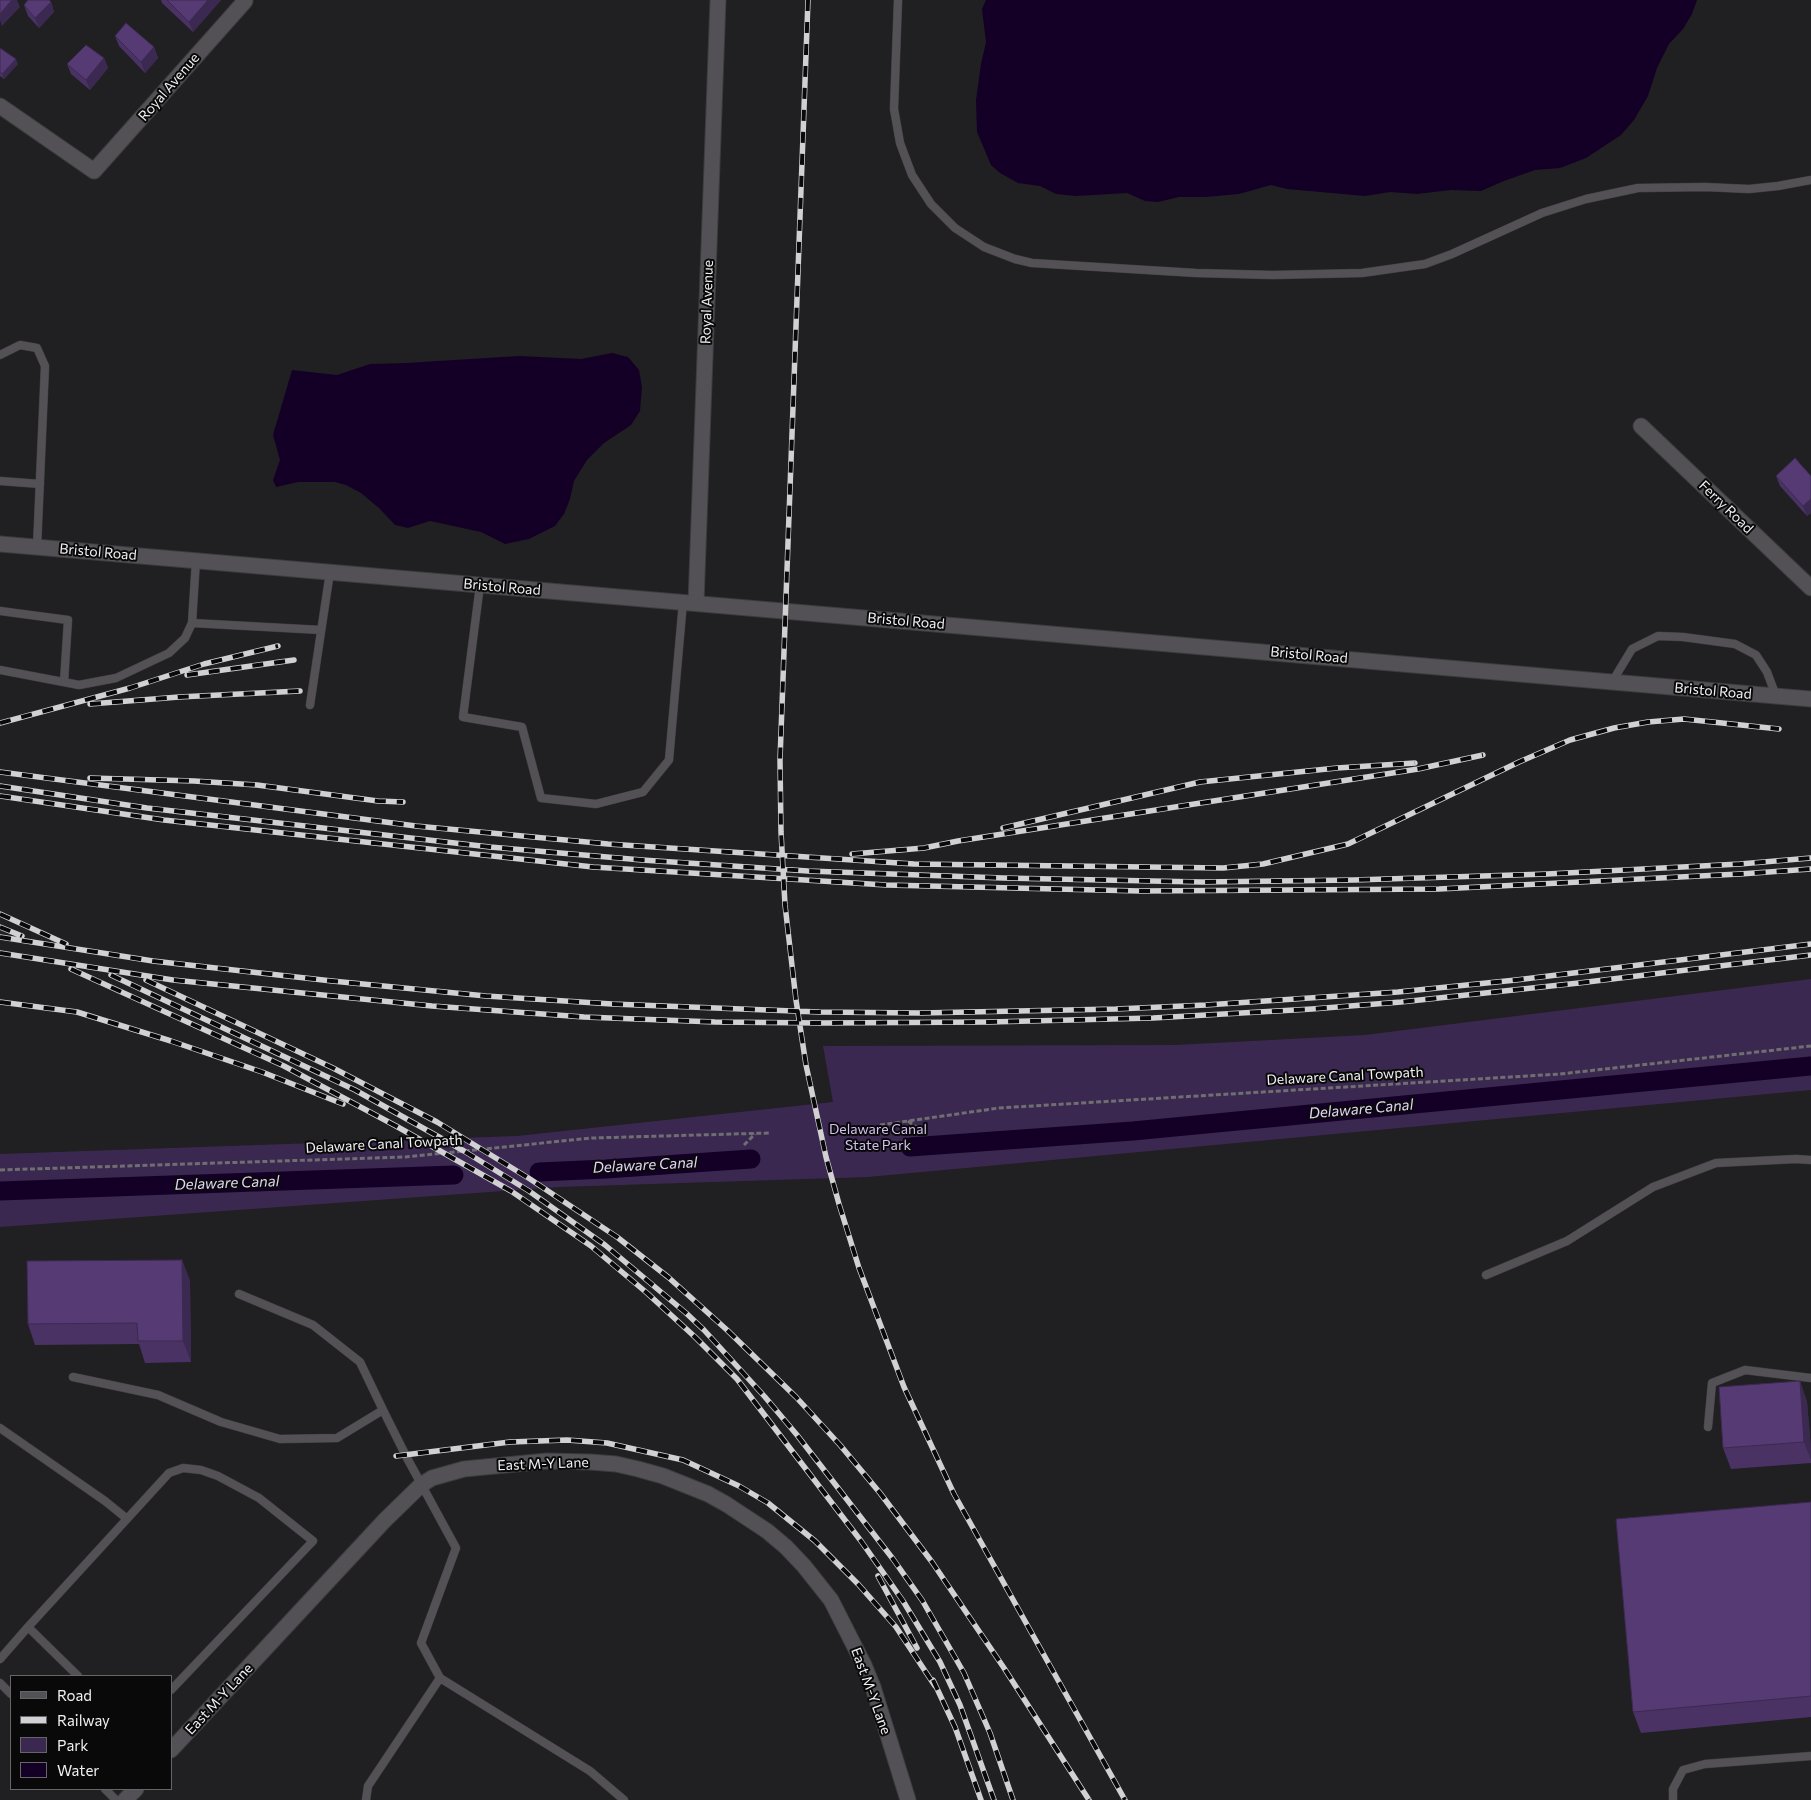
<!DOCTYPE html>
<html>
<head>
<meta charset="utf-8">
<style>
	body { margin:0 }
	#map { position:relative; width:1811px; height:1800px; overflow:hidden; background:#201f21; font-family:Commissioner,sans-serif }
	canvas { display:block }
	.legend { position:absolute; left:10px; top:1675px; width:162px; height:115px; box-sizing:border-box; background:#09090a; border:1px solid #666567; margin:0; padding:6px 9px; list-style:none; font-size:15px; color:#f1f0f2 }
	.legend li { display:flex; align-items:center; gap:10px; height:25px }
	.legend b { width:25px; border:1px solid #666567 }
</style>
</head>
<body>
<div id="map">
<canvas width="1811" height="1800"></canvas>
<ul class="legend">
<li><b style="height:6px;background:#535155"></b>Road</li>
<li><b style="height:6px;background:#d1d0d2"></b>Railway</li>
<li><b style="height:14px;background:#3b2851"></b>Park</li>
<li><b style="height:14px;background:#140026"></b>Water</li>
</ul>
</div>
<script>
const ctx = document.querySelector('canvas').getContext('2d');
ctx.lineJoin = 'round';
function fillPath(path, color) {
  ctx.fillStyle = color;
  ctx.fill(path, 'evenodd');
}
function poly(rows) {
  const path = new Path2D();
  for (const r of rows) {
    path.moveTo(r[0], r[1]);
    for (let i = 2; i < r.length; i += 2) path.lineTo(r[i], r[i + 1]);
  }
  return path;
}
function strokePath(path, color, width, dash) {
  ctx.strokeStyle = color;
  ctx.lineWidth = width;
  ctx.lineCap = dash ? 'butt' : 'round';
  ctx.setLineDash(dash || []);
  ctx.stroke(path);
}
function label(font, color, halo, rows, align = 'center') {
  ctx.font = font + ' Commissioner,sans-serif';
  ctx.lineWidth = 4;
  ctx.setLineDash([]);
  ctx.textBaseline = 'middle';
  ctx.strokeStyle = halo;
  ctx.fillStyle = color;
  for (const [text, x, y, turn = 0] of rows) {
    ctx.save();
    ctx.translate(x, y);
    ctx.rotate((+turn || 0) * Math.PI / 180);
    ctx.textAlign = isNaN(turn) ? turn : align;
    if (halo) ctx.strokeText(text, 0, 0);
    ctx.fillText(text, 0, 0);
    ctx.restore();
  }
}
const green = poly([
	[1811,979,1811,1090,868,1177,559,1187,0,1227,0,1154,517,1136,833,1102,823,1046,1176,1045,1365,1035]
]);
const water = poly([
	[986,0,1697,0,1692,14,1683,29,1669,44,1657,68,1648,96,1634,120,1621,135,1586,158,1560,168,1535,170,1504,181,1481,191,1451,190,1417,194,1390,192,1365,196,1287,189,1271,185,1239,194,1206,197,1179,197,1158,202,1145,201,1127,193,1076,196,1056,194,1040,186,1018,183,1000,173,991,165,977,132,976,100,981,64,986,42,982,9],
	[612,353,628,357,639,370,642,387,640,411,631,425,604,443,587,460,574,481,570,499,564,514,555,526,529,539,505,544,481,532,430,521,408,528,395,525,379,508,361,493,346,485,335,482,298,482,276,487,273,480,280,460,273,435,292,370,337,375,370,364,406,363,519,356,581,359]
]);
const canal = poly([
	[910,1147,1133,1131,1811,1066],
	[539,1172,606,1169,751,1159],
	[0,1191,454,1175]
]);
const path = poly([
	[908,1121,922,1131],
	[880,1125,999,1108,1560,1074,1811,1046],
	[744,1145,755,1134],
	[0,1170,405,1157,592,1138,769,1133]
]);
const service = poly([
	[898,0,894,109,900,143,912,175,931,204,955,228,984,247,1015,259,1032,263,1196,273,1273,275,1362,273,1425,264,1452,254,1542,213,1586,199,1638,188,1705,187,1749,189,1778,186,1811,180],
	[0,355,20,345,37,348,45,366,37,547],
	[0,481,40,484],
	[480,585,463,717,522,727,541,798,596,804,643,792,669,760,683,602],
	[0,611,68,620,64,682],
	[192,623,321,630],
	[0,670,79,685,116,678,169,653,185,638,192,623,196,560],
	[1612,682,1632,649,1658,636,1683,637,1735,644,1756,655,1767,672,1776,696],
	[310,705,330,572],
	[1486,1275,1567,1241,1653,1187,1716,1163,1796,1159,1811,1160],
	[239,1294,313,1325,360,1362,383,1410],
	[73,1377,158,1395,221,1422,280,1439,337,1438,383,1410,407,1458,456,1548,421,1643,440,1678,368,1786,366,1800],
	[1708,1427,1712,1383,1745,1370,1811,1378],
	[0,1428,105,1501,126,1518],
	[28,1627,169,1473,183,1468,201,1470,218,1476,259,1498,313,1541,171,1690],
	[0,1659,28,1627,78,1676],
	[440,1678,590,1771,624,1800],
	[0,1683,11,1694],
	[105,1789,116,1800],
	[1673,1800,1673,1789,1683,1770,1705,1764,1811,1756]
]);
const minor = poly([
	[0,106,94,171,245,1],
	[1641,426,1811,588],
	[696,603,718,0],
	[171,1750,385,1520,421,1485,432,1478,464,1469,547,1461,590,1462,616,1464,638,1469,663,1476,708,1494,726,1504,767,1531,786,1547,804,1566,831,1600,864,1665,873,1687,908,1800],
	[125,1800,136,1789]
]);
const secondary = poly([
	[0,544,1811,699]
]);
const rail = poly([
	[808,0,780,760,781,832,785,905,796,1000,806,1065,826,1157,839,1204,859,1268,904,1387,954,1494,1125,1800],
	[187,675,294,660],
	[90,704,179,697,300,691],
	[0,723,130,688,204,664,278,646],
	[0,772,416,826,608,844,914,864,1223,868,1263,864,1348,844,1519,762,1570,740,1614,728,1648,722,1684,719,1779,729],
	[90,778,194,781,257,785,378,801,403,802],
	[0,786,147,808,490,847,642,860,808,871,1003,878,1202,882,1354,880,1547,874,1740,864,1811,858],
	[0,796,164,820,593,867,886,885,1140,891,1439,889,1740,874,1811,869],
	[1003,828,1200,782,1337,768,1415,763],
	[852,854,924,848,958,841,1418,769,1483,755],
	[0,914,66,944],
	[0,927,22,936],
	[0,937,153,961,332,981,486,996,612,1004,819,1012,920,1013,1116,1009,1206,1005,1398,992,1516,980,1811,944],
	[0,953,173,980,432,1006,584,1017,715,1022,821,1023,989,1022,1153,1018,1312,1009,1401,1002,1579,983,1811,955],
	[71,969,284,1066,396,1126,511,1191,591,1246,647,1293,695,1337,737,1379,861,1541,903,1601,940,1662,960,1705,994,1800],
	[111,975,355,1090,464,1151,529,1191,605,1245,686,1313,704,1330,765,1397,797,1435,893,1559,922,1600,964,1673,990,1733,1013,1800],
	[146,980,333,1068,437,1122,530,1179,617,1237,668,1277,727,1330,796,1397,840,1445,880,1493,932,1562,1004,1668,1089,1800],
	[0,1002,77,1012,171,1041,262,1072,343,1104],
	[396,1456,510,1442,567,1440,607,1443,683,1460,739,1486,768,1503,815,1541,858,1584,896,1627,935,1686],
	[878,1576,917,1648],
	[933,1680,955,1727,981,1800]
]);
const wall = poly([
	[161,0,221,0,193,32,162,3],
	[51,2,54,12,39,28,28,16,24,5],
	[115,36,154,47,158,58,145,73,119,46],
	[0,48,18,64,4,79,0,76],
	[104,58,108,68,90,90,71,74,67,64],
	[1776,476,1811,476,1811,513,1807,516,1780,486],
	[182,1260,190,1281,191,1362,145,1363,139,1344,35,1345,28,1324],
	[1800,1381,1807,1402,1811,1449,1811,1463,1731,1469,1723,1448],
	[1811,1502,1811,1717,1641,1733,1633,1712]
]);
const shadedWall = poly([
	[12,0,17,0,20,7,2,26,0,20,0,14],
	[208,0,221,0,193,32,189,22],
	[51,2,54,12,39,28,35,18],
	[154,47,158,58,145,73,141,62],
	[104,58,108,68,90,90,86,80],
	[16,59,18,64,4,79,2,74],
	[1811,499,1811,513,1807,516,1803,506],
	[182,1260,190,1281,191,1362,183,1341],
	[1800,1381,1807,1402,1811,1449,1811,1460,1804,1442]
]);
const building = poly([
	[0,0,12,0,0,14,0,0],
	[28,0,49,0,51,2,35,18,24,5,28,0],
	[167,0,208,0,189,22,167,0],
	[126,23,154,47,141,62,115,36,126,23],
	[86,45,104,58,86,80,67,64,86,45],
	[0,48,16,59,2,74,0,72,0,48],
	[1795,458,1811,476,1811,499,1803,506,1776,476,1795,458],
	[182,1260,183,1341,138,1341,137,1323,28,1324,27,1261,182,1260],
	[1800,1381,1804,1442,1723,1448,1719,1387,1800,1381],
	[1811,1502,1811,1696,1633,1712,1616,1519,1811,1502]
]);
const streetNames = [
	["Royal Avenue",169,87,-49],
	["Royal Avenue",707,302,-88],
	["Ferry Road",1726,507,44],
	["Bristol Road",98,552,5],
	["Bristol Road",502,587,5],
	["Bristol Road",906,621,5],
	["Bristol Road",1309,655,5],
	["Bristol Road",1713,691,5],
	["Delaware Canal Towpath",1345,1076,-3],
	["Delaware Canal Towpath",384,1144,-3],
	["East M-Y Lane",543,1464,-2],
	["East M-Y Lane",871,1691,70],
	["East M-Y Lane",219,1699,-47]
];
const parkNames = [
	["Delaware Canal",878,1129],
	["State Park",878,1145]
];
const waterNames = [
	["Delaware Canal",1361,1109,-5],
	["Delaware Canal",645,1165,-3],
	["Delaware Canal",227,1183,-2]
];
fillPath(green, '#3b2851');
fillPath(water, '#140026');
strokePath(canal, '#140026', 19);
strokePath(service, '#3c3c3e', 9);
strokePath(minor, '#3c3c3e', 17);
strokePath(secondary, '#3c3c3e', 17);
strokePath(path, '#6f6e70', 3, [5, 2.5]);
strokePath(service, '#535155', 8);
strokePath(minor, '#535155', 15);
strokePath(secondary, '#535155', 15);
strokePath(rail, '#d1d0d2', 5.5);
strokePath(rail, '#09090a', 4, [11]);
fillPath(wall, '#4a3264');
fillPath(shadedWall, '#3c2951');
fillPath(building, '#563a74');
strokePath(building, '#3c2951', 1);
label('14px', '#f1f0f2', '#09090a', streetNames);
label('14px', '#d4bef2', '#09090a', parkNames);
label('italic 15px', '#e2d3f7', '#09090a', waterNames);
</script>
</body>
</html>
